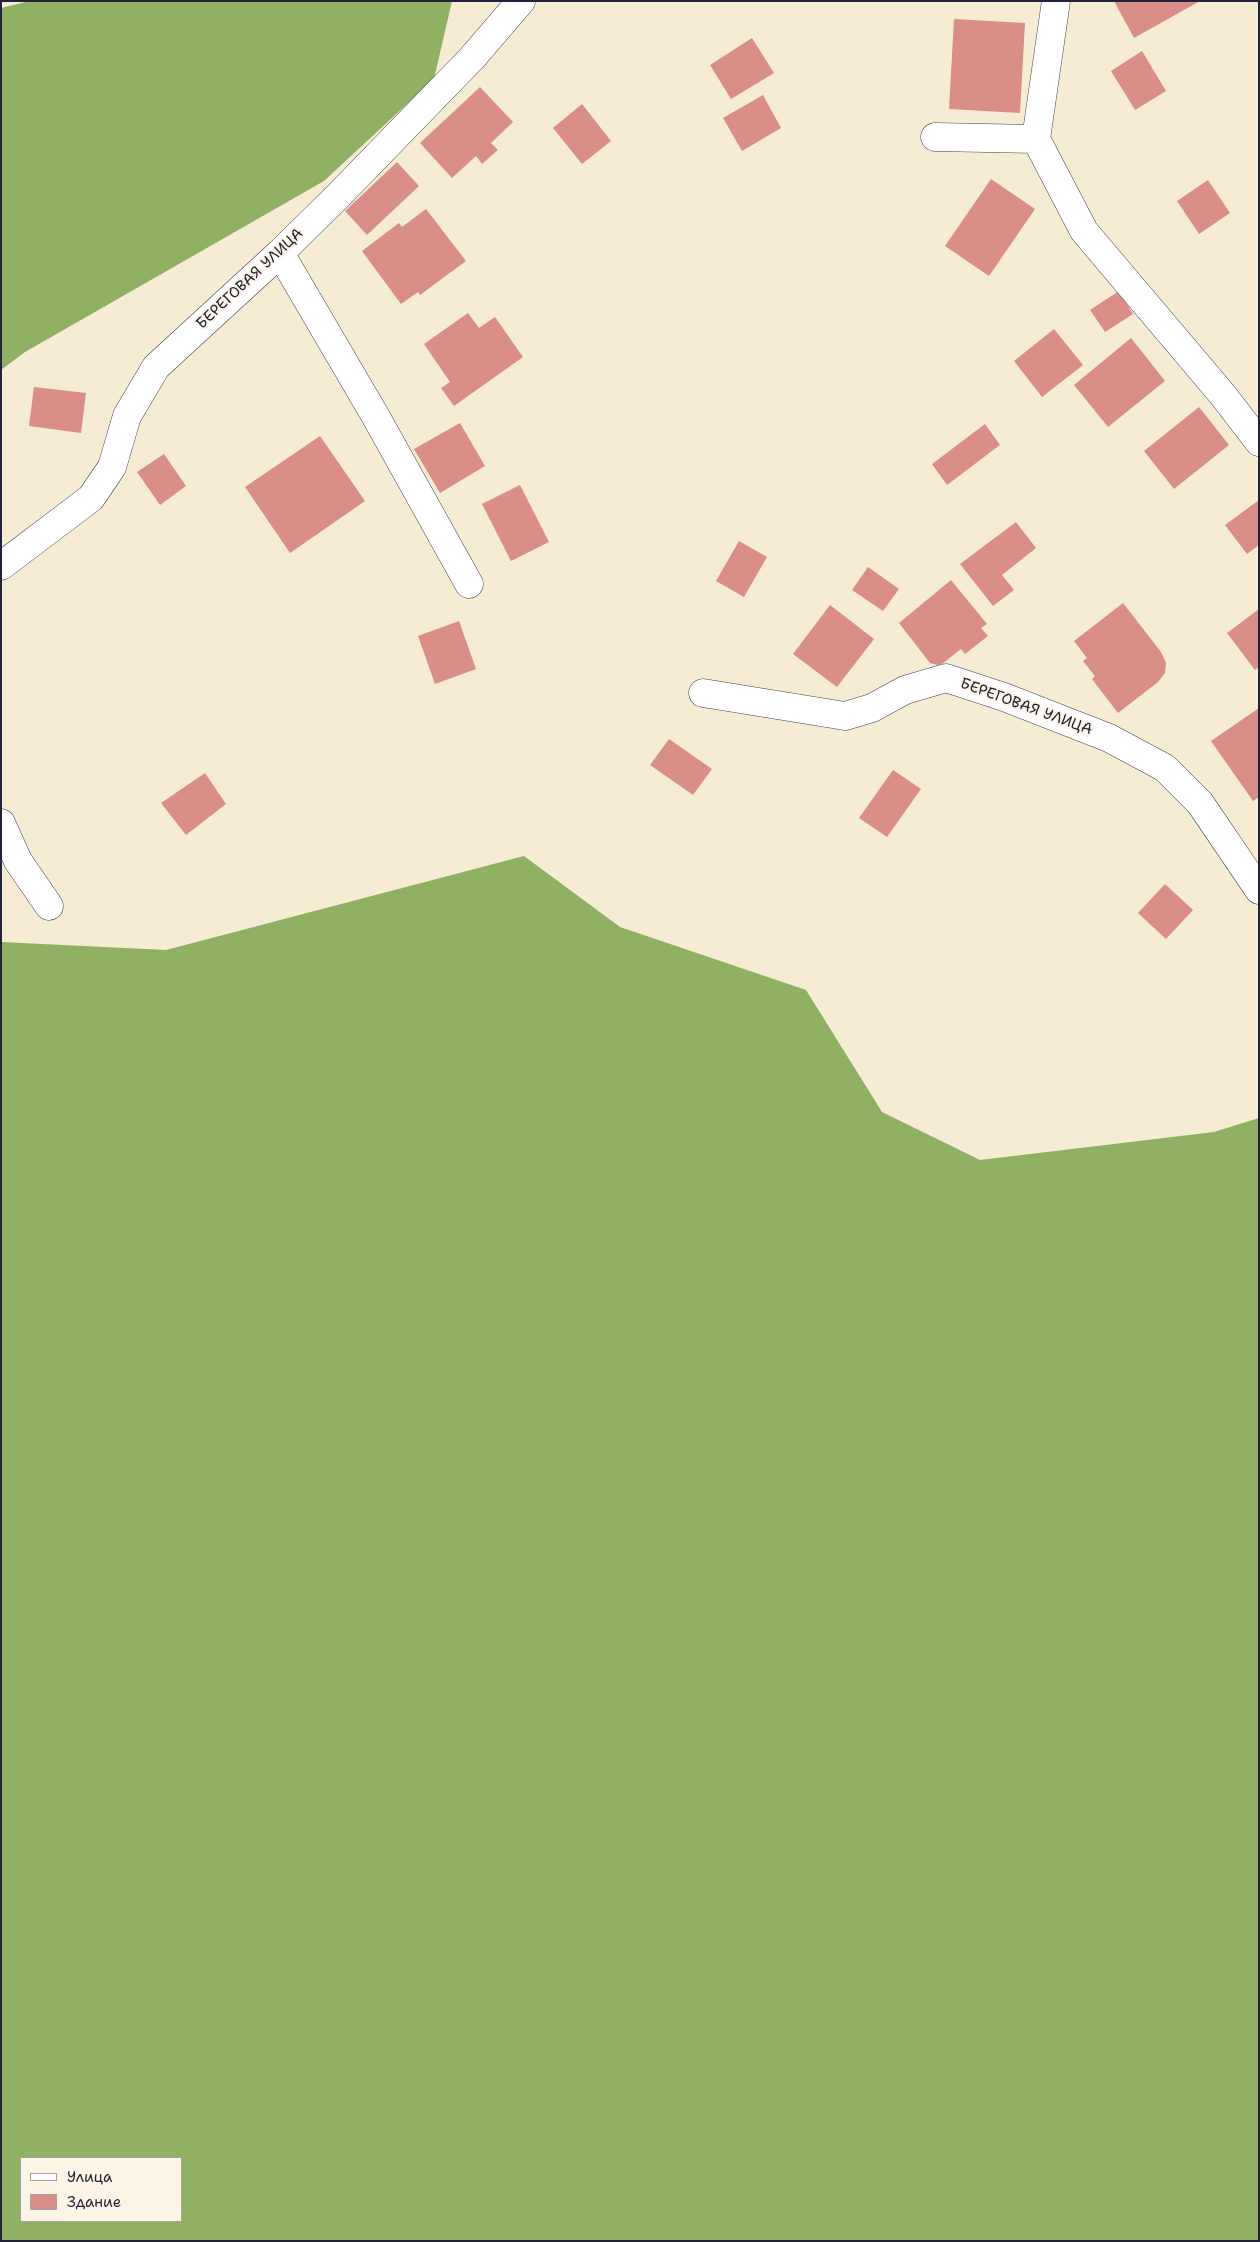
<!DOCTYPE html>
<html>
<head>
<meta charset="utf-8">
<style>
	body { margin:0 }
	#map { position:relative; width:1260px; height:2242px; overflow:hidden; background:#f5ecd3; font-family:"Shantell Sans",sans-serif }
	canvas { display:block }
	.frame { position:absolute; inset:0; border:2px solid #22223b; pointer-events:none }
	.legend { position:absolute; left:20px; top:2157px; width:162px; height:65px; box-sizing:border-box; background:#fcf5e5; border:1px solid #a5a1a1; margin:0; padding:6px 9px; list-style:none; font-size:15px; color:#22223b }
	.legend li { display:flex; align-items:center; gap:10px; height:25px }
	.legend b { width:25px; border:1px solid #a5a1a1 }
</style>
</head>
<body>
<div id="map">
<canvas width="1260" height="2242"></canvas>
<div class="frame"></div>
<ul class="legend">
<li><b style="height:6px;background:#fff"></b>Улица</li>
<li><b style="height:14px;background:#d98e87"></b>Здание</li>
</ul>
</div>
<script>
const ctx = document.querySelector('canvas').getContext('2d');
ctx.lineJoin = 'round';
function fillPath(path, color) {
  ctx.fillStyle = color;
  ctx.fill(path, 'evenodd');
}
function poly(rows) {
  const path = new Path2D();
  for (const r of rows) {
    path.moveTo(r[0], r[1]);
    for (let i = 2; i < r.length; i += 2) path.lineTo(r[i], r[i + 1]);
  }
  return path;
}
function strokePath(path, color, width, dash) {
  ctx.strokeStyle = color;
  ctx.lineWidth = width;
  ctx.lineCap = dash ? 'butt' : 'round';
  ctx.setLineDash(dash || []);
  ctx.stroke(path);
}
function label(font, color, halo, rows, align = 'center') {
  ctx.font = font + ' "Shantell Sans",sans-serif';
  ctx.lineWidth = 4;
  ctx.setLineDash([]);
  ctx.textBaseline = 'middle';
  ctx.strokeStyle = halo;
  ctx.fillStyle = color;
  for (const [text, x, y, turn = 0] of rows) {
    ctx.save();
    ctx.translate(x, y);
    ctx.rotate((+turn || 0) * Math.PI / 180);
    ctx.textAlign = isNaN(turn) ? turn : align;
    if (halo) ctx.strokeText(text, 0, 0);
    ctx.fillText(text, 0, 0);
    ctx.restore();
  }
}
const forest = poly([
	[30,1,452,1,434,79,324,181,25,352,1,370,1,8],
	[524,856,620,927,806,990,882,1112,980,1160,1214,1132,1259,1118,1259,2241,1,2241,1,942,166,950],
	[21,2158,181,2158,181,2221,21,2221]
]);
const building = poly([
	[1114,1,1200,1,1134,38],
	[954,19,1025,23,1020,113,949,109],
	[752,38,774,73,731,99,710,65],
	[1142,51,1166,91,1135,110,1111,71],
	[480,87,513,122,491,143,498,150,482,164,476,156,452,178,420,143],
	[763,95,781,128,742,151,723,118],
	[582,104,611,141,582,164,553,128],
	[397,162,419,186,367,235,345,211],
	[991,179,1035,209,989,276,945,246],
	[1208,180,1230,213,1199,234,1177,201],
	[426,209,466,261,420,295,418,292,401,304,362,251,399,223,402,227],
	[1119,291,1133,314,1105,332,1090,310],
	[468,313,479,328,495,317,523,357,454,406,441,388,450,382,424,344],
	[1054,329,1083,365,1042,397,1014,361],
	[1131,338,1165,381,1108,427,1074,385],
	[34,387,86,393,81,433,29,426],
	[1199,407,1229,445,1174,489,1144,451],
	[460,423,485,466,440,493,414,449],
	[985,424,1000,445,947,485,932,464],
	[320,436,365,501,290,553,245,487],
	[164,454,186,486,160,505,137,472],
	[520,485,549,542,511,561,482,504],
	[1259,500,1259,545,1247,554,1225,525],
	[1016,522,1036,548,1002,575,1014,590,993,606,960,564],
	[739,541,767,557,744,597,716,581],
	[868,567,899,589,883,611,852,590],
	[951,580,987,624,981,628,988,636,965,654,961,649,942,664,937,665,930,663,899,623],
	[1123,603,1161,652,1166,663,1165,673,1158,682,1118,713,1092,679,1095,676,1083,661,1087,658,1074,641],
	[830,605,874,639,837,687,793,654],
	[1259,609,1259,667,1255,670,1227,633],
	[459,621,476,669,435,684,418,636],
	[1259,708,1259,797,1253,801,1211,741],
	[669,739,712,769,693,795,650,765],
	[893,770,921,789,887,837,859,818],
	[205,773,226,804,186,835,161,803],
	[1165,884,1193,910,1166,939,1138,913]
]);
const minor = poly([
	[1056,1,1036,139,1084,231,1222,394,1259,442],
	[935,137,1036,139],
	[280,253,376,417,469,584],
	[1,566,91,498,112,467,127,416,156,367,280,253,338,196,472,58,521,1],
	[703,693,845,716,872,708,905,690,946,678,1004,697,1109,738,1165,768,1200,803,1259,890],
	[1,823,18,861,49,906]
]);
const streetNames = [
	["БЕРЕГОВАЯ УЛИЦА",250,279,-43],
	["БЕРЕГОВАЯ УЛИЦА",1026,707,20]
];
fillPath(forest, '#90b063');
fillPath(building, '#d98e87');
strokePath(minor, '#424052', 29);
strokePath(minor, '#fff', 28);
label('15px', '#22223b', '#fcf5e5', streetNames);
</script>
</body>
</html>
